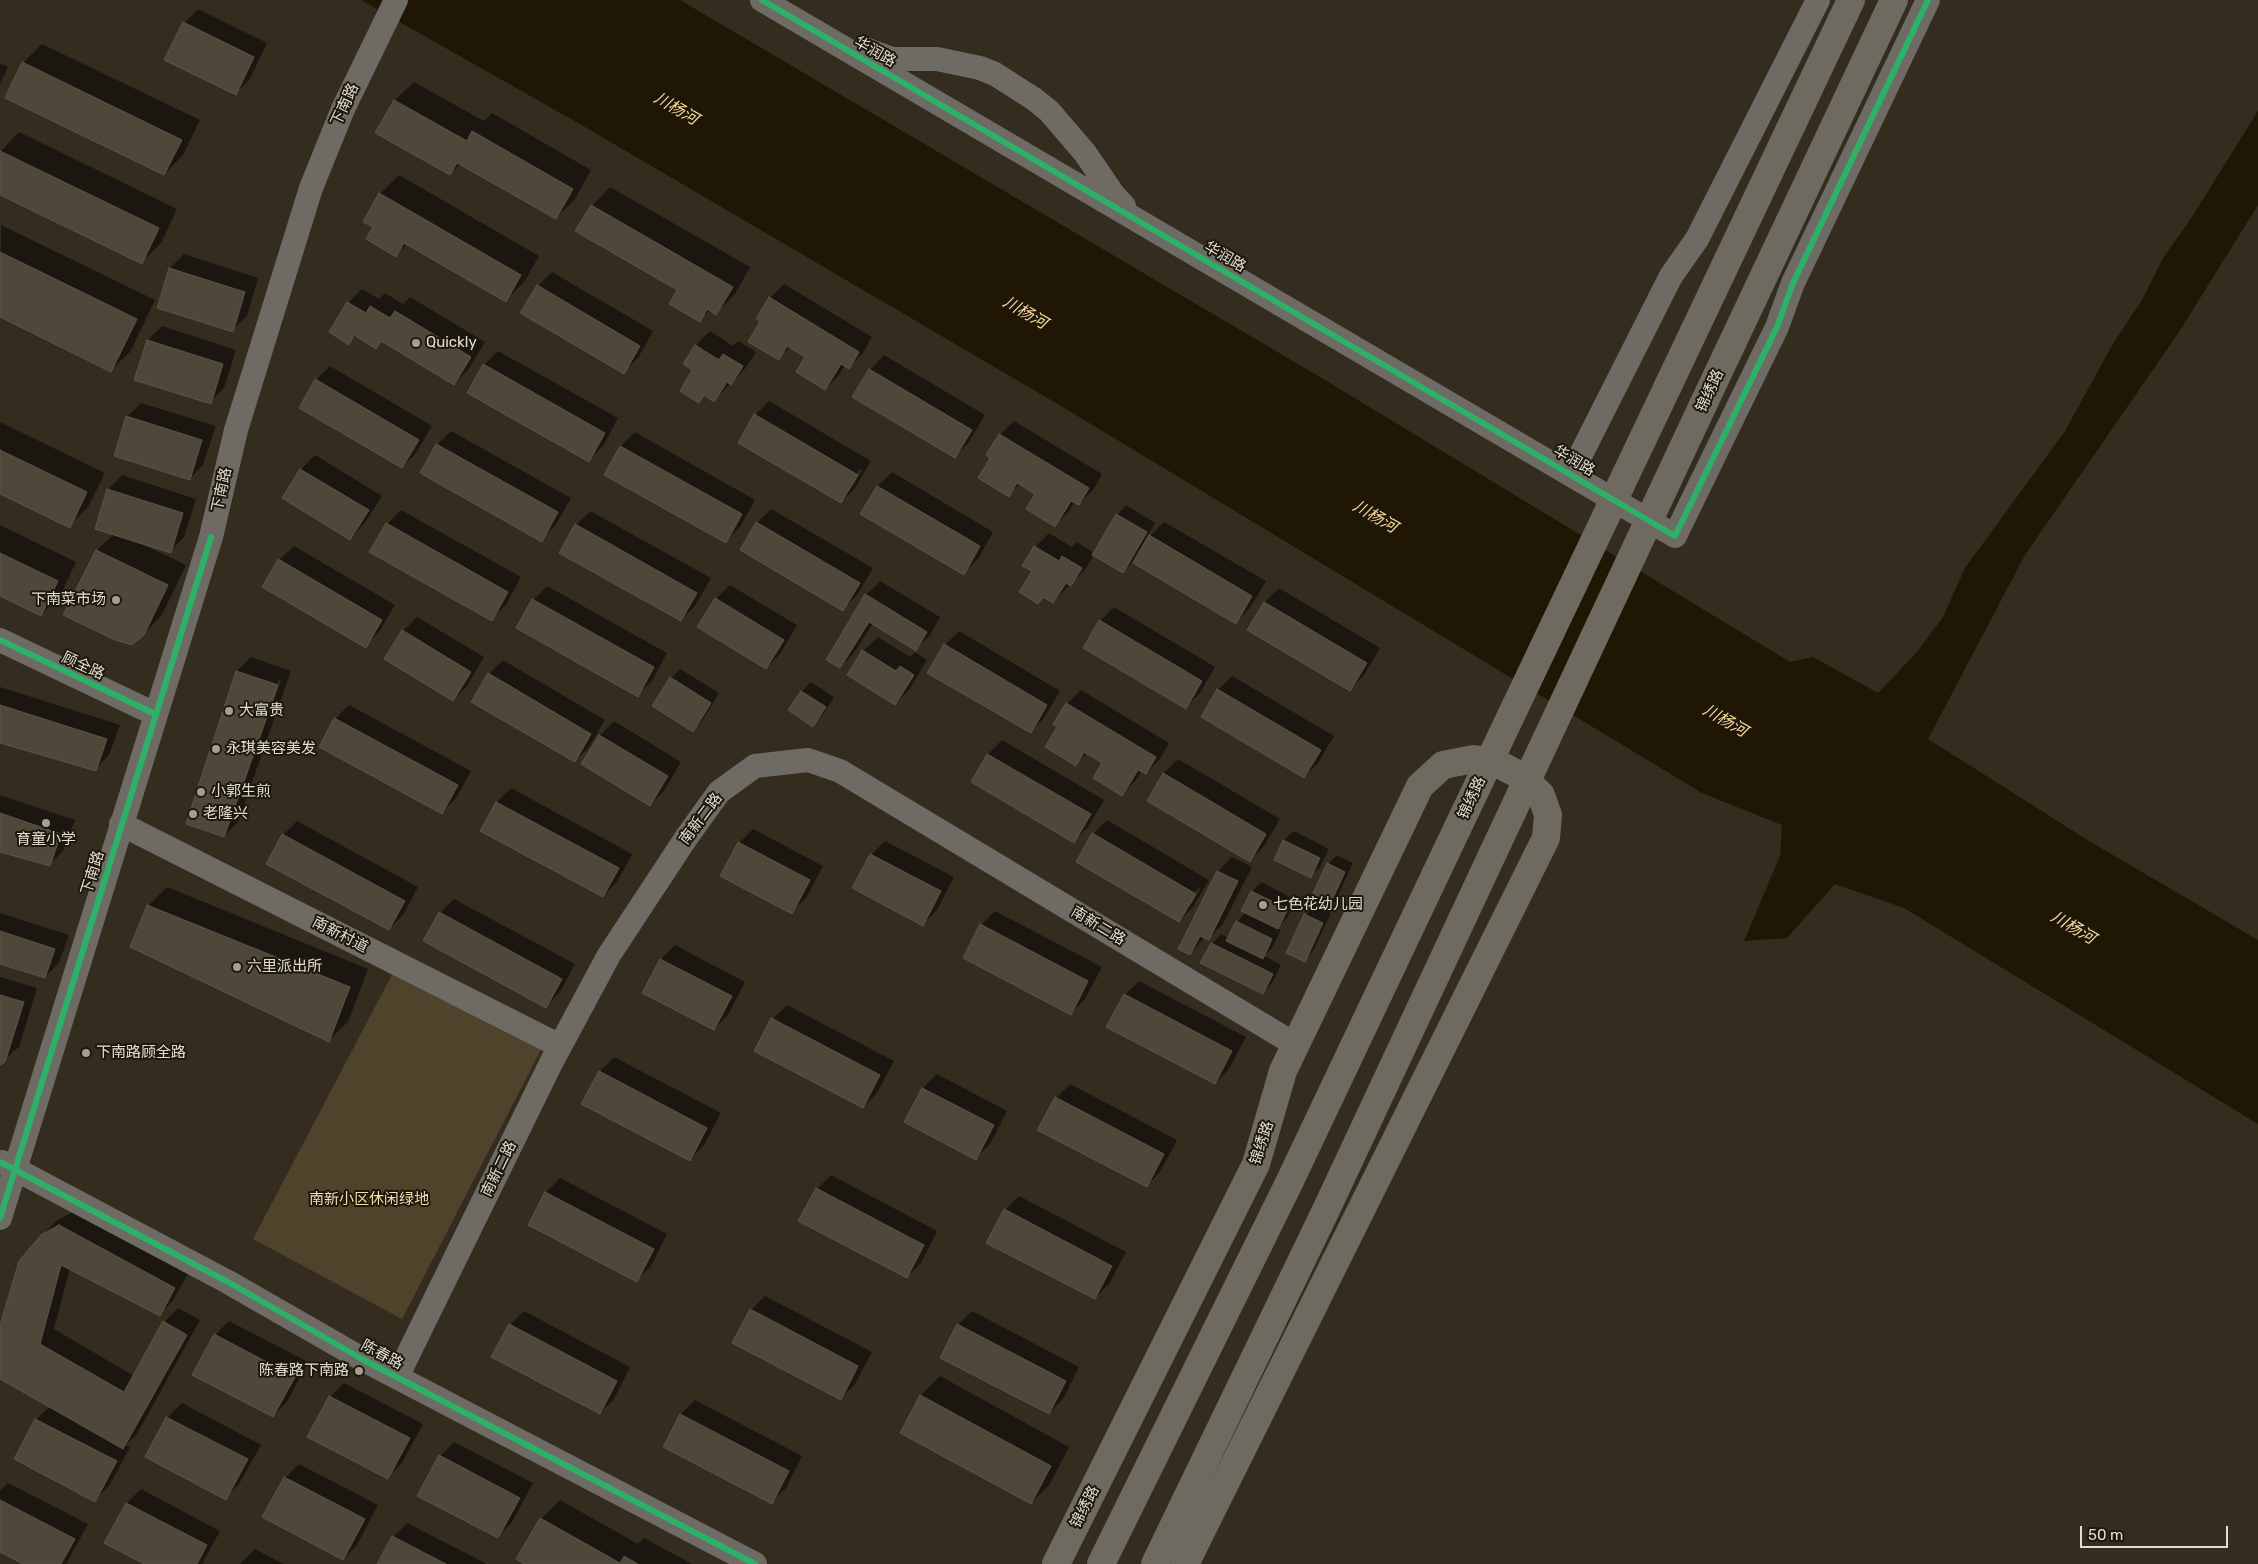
<!DOCTYPE html>
<html>
<head>
<meta charset="utf-8">
<style>
	body { margin:0 }
	#map { position:relative; width:2258px; height:1564px; overflow:hidden; background:#332c1f; font-family:Rubik,sans-serif }
	canvas { display:block }
	.scale { position:absolute; left:2080px; top:1526px; width:148px; height:22px; box-sizing:border-box; border:2px solid #e4ddce; border-top:0; padding-left:6px; font-size:15px; line-height:18px; white-space:nowrap; color:#e4ddce; -webkit-text-stroke:4px #1d180e; paint-order:stroke }
</style>
</head>
<body>
<div id="map">
<canvas width="2258" height="1564"></canvas>
<div class="scale">50 m</div>
</div>
<script>
const ctx = document.querySelector('canvas').getContext('2d');
ctx.lineJoin = 'round';
function fillPath(path, color) {
  ctx.fillStyle = color;
  ctx.fill(path, 'evenodd');
}
function poly(rows) {
  const path = new Path2D();
  for (const r of rows) {
    path.moveTo(r[0], r[1]);
    for (let i = 2; i < r.length; i += 2) path.lineTo(r[i], r[i + 1]);
  }
  return path;
}
function strokePath(path, color, width, dash) {
  ctx.strokeStyle = color;
  ctx.lineWidth = width;
  ctx.lineCap = dash ? 'butt' : 'round';
  ctx.setLineDash(dash || []);
  ctx.stroke(path);
}
function label(font, color, halo, rows, align = 'center') {
  ctx.font = font + ' Rubik,"Noto Sans SC",sans-serif';
  ctx.lineWidth = 4;
  ctx.setLineDash([]);
  ctx.textBaseline = 'middle';
  ctx.strokeStyle = halo;
  ctx.fillStyle = color;
  for (const [text, x, y, turn = 0] of rows) {
    ctx.save();
    ctx.translate(x, y);
    ctx.rotate((+turn || 0) * Math.PI / 180);
    ctx.textAlign = isNaN(turn) ? turn : align;
    if (halo) ctx.strokeText(text, 0, 0);
    ctx.fillText(text, 0, 0);
    ctx.restore();
  }
}
const green = poly([
	[397,965,545,1042,402,1319,253,1239]
]);
const water = poly([
	[361,0,680,0,1320,377,1790,662,1813,657,1878,693,1917,652,1943,617,1965,568,2065,431,2114,342,2142,300,2163,258,2192,217,2258,111,2258,205,2179,332,2025,555,1928,739,2089,841,2258,940,2258,1124,1904,908,1835,884,1787,938,1744,941,1780,856,1782,825,1702,793,1061,406,585,127]
]);
const shadow = poly([
	[198,9,267,43,250,79,236,93,184,23],
	[42,44,200,120,183,155,164,174,7,97,23,63],
	[0,63,8,67,0,84],
	[414,82,484,121,492,113,591,170,575,199,556,218,460,164,450,174,377,132,395,100],
	[19,132,177,209,161,243,142,262,0,193,0,152],
	[399,175,539,256,525,281,506,300,408,243,396,255,375,227,380,194],
	[610,187,750,267,735,294,716,313,710,310,699,320,679,290,592,206],
	[1,225,155,300,130,352,111,370,0,316],
	[184,254,258,278,247,316,232,330,158,307,170,268],
	[552,272,653,331,638,358,623,372,538,286],
	[784,284,872,337,863,353,849,367,845,365,839,375,825,389,807,357,790,347,778,358,762,321,770,298],
	[362,289,379,299,385,293,403,304,410,297,485,342,468,370,454,384,382,340,376,347,356,335,348,343,330,332,348,303],
	[162,326,236,350,224,388,210,402,136,379,148,340],
	[710,331,733,346,738,341,756,352,745,369,714,400,705,395,699,401,694,370,696,345],
	[498,351,618,418,603,446,589,460,484,365],
	[884,355,985,415,969,442,955,456,870,370],
	[330,366,432,426,416,453,402,467,316,380],
	[769,401,871,461,855,488,841,502,755,415],
	[860,469,862,470,852,487,849,487],
	[141,403,216,426,203,465,189,479,127,417],
	[1014,421,1102,474,1093,490,1079,504,1075,501,1069,511,1055,525,1037,494,1020,484,1008,495,992,457,988,455,1000,435],
	[0,422,105,473,88,507,69,526,0,492],
	[451,431,571,498,555,526,541,540,437,445],
	[635,432,755,500,740,527,726,541,605,474,621,446],
	[315,455,382,496,364,524,350,539,283,498,301,469],
	[892,472,993,532,978,559,963,573,862,513,878,486],
	[122,475,196,499,184,537,170,551,140,543,186,565,162,615,143,635,97,550,114,534,96,528,108,489],
	[1126,505,1155,523,1132,562,1122,572,1094,555,1084,571,1053,602,1044,596,1038,602,1035,547,1049,533,1072,547,1077,542,1094,553,1117,515],
	[771,509,873,568,857,595,843,609,741,550,757,523],
	[401,510,521,577,506,605,491,619,387,524],
	[590,511,711,578,695,606,681,620,576,525],
	[1164,522,1266,581,1250,608,1236,622,1134,563,1150,536],
	[0,525,76,562,60,596,41,615,0,595],
	[294,546,395,605,379,632,365,646,279,560],
	[880,581,940,617,930,635,916,649,873,623,854,653,840,667,866,595],
	[730,585,797,625,780,654,766,668,716,599],
	[547,586,667,653,652,681,637,695,533,600],
	[1279,588,1380,648,1364,675,1350,689,1265,602],
	[1114,607,1215,667,1200,693,1186,707,1100,621],
	[417,617,484,657,467,686,453,700,386,659,403,631],
	[959,631,1060,691,1044,718,1030,732,945,645],
	[878,637,910,657,915,652,927,660,909,690,895,704,848,675,863,651],
	[251,657,291,671,238,822,224,836,237,671],
	[279,679,281,680,231,821,229,821],
	[503,660,605,720,589,747,575,761,489,674],
	[680,669,719,693,702,721,693,730,671,678],
	[1232,676,1334,736,1318,763,1304,777,1218,690],
	[811,682,834,697,822,716,813,725,790,710,802,691],
	[0,687,120,725,109,755,95,770,0,742],
	[1081,690,1169,743,1160,759,1146,773,1142,771,1136,780,1122,794,1104,763,1087,753,1076,764,1059,726,1055,724,1067,704],
	[349,705,471,771,456,798,442,812,335,719],
	[614,721,681,762,664,791,650,805,582,764,600,735],
	[1002,740,1104,800,1088,827,1074,841,972,781,988,754],
	[1178,759,1280,819,1264,846,1250,860,1148,801,1164,773],
	[511,788,632,854,617,882,603,896,482,830,497,802],
	[0,795,75,820,63,851,49,865,0,851],
	[1107,820,1209,880,1193,907,1179,921,1093,834],
	[1198,888,1200,889,1190,906,1187,906],
	[297,821,418,887,403,915,389,929,283,835],
	[753,829,823,866,806,898,791,912,739,843],
	[1294,831,1329,849,1320,867,1310,877,1275,859,1284,840],
	[885,841,954,877,937,910,923,924,871,855],
	[1337,855,1353,863,1336,900,1325,911,1331,913,1313,951,1304,960,1306,915,1316,904,1328,864],
	[1232,857,1252,867,1223,924,1209,938,1205,937,1190,954,1179,948,1218,871],
	[1261,882,1296,900,1287,918,1277,928,1281,930,1272,948,1264,956,1281,965,1272,983,1263,992,1212,944,1221,934,1228,938,1237,922,1246,912,1252,892],
	[167,887,368,969,348,1022,329,1040,148,906],
	[454,899,575,964,560,992,546,1006,440,913],
	[995,911,1102,967,1085,999,1071,1013,981,925],
	[0,913,69,935,59,963,45,977,0,963],
	[675,945,745,982,728,1015,714,1029,644,992,661,959],
	[0,977,37,988,19,1047,0,1063],
	[1139,981,1246,1037,1229,1069,1215,1083,1125,995],
	[787,1005,894,1061,877,1093,863,1107,773,1019],
	[614,1057,721,1113,704,1145,690,1159,600,1071],
	[937,1074,1007,1111,990,1144,976,1158,906,1122,923,1088],
	[1070,1084,1177,1140,1160,1172,1146,1186,1056,1098],
	[831,1175,937,1231,921,1263,907,1277,817,1189],
	[560,1178,667,1234,651,1266,637,1280,530,1224,546,1192],
	[1019,1196,1126,1252,1109,1284,1095,1298,1005,1210],
	[73,1212,188,1274,173,1300,159,1315,70,1268,54,1329,134,1376,164,1322,178,1308,200,1320,137,1434,126,1445,130,1447,109,1486,94,1500,15,1459,36,1420,50,1406,0,1377,0,1330,42,1236,56,1221],
	[765,1296,872,1352,855,1384,841,1398,751,1310],
	[524,1311,630,1367,614,1399,600,1413,510,1325],
	[972,1311,1079,1367,1063,1399,1049,1413,958,1325],
	[229,1321,308,1362,287,1402,273,1416,215,1335],
	[940,1376,1069,1447,1050,1484,1031,1503,901,1432,921,1395],
	[344,1383,423,1424,402,1463,388,1477,330,1397],
	[695,1400,802,1456,786,1488,772,1502,665,1446,681,1414],
	[182,1403,261,1445,239,1484,225,1498,146,1457,167,1418],
	[454,1442,533,1483,512,1522,498,1536,440,1456],
	[299,1464,378,1505,357,1545,343,1559,285,1478],
	[8,1483,88,1524,66,1564,26,1564,0,1550,0,1491],
	[141,1489,220,1531,202,1564,147,1564,127,1503],
	[560,1500,638,1544,644,1538,692,1564,527,1564,541,1519],
	[407,1523,487,1564,379,1564,393,1537],
	[255,1549,283,1564,240,1564]
]);
const building = poly([
	[183,22,254,57,236,95,164,60,183,22],
	[22,62,182,140,164,175,5,98,22,62],
	[394,100,467,141,472,131,573,189,556,219,457,163,450,175,375,133,394,100],
	[0,151,159,228,142,264,0,195,0,151],
	[379,193,521,275,506,302,404,243,396,257,366,239,373,227,363,222,379,193],
	[591,205,733,287,716,315,707,309,700,322,669,304,677,290,575,231,591,205],
	[0,252,137,319,111,372,0,317,0,252],
	[169,268,245,292,233,332,157,308,169,268],
	[537,285,640,346,624,374,520,313,537,285],
	[769,297,859,352,849,369,841,364,825,390,796,372,805,357,787,346,779,360,748,342,760,321,756,319,769,297],
	[347,302,366,313,370,306,390,318,395,311,471,357,454,385,381,341,376,349,354,335,349,345,329,332,347,302],
	[147,340,223,364,211,404,134,380,147,340],
	[695,345,719,360,723,354,743,366,731,385,727,382,714,402,704,395,699,403,680,391,692,370,683,364,695,345],
	[483,364,605,433,589,462,467,393,483,364],
	[869,369,972,430,955,458,852,397,869,369],
	[315,379,419,440,402,468,299,408,315,379],
	[754,414,858,475,841,503,738,443,754,414],
	[126,416,202,440,190,480,114,456,126,416],
	[999,434,1089,488,1079,505,1071,501,1055,527,1026,509,1035,494,1017,483,1009,497,978,478,990,458,986,455,999,434],
	[436,444,558,512,542,542,420,473,436,444],
	[620,446,742,514,726,543,604,475,620,446],
	[0,450,87,492,70,528,0,494,0,450],
	[300,469,369,510,350,540,282,498,300,469],
	[877,486,980,546,964,575,860,514,877,486],
	[107,489,183,513,171,553,95,529,107,489],
	[1116,514,1147,532,1123,573,1092,555,1116,514],
	[756,522,860,583,843,611,740,550,756,522],
	[386,523,508,592,492,621,369,552,386,523],
	[575,524,697,593,681,621,559,553,575,524],
	[1149,535,1252,596,1236,624,1133,563,1149,535],
	[1034,546,1059,561,1062,556,1082,568,1071,586,1066,583,1053,603,1043,597,1038,604,1019,592,1032,571,1022,566,1034,546],
	[96,550,168,585,144,635,132,645,115,640,63,615,96,550],
	[0,553,58,581,41,616,0,596,0,553],
	[278,559,382,620,366,648,262,587,278,559],
	[865,594,927,632,916,651,869,622,840,668,826,660,865,594],
	[715,598,784,640,766,669,697,627,715,598],
	[532,599,654,667,638,697,516,628,532,599],
	[1264,602,1367,663,1350,691,1247,630,1264,602],
	[1099,620,1202,681,1186,709,1083,648,1099,620],
	[402,630,471,672,453,701,384,659,402,630],
	[944,644,1047,705,1031,733,927,673,944,644],
	[862,650,896,671,900,666,914,675,895,705,847,675,862,650],
	[236,671,278,685,224,837,186,824,236,671],
	[488,673,591,734,575,762,471,702,488,673],
	[670,677,711,703,693,732,652,706,670,677],
	[1217,689,1321,750,1304,778,1201,717,1217,689],
	[801,691,826,707,813,727,788,710,801,691],
	[1066,703,1156,757,1146,774,1138,770,1122,796,1093,778,1102,763,1084,752,1076,766,1045,747,1057,727,1053,724,1066,703],
	[0,705,107,739,96,771,0,743,0,705],
	[334,718,458,785,442,814,319,747,334,718],
	[599,735,668,776,650,806,581,764,599,735],
	[987,754,1091,814,1074,843,971,782,987,754],
	[1163,773,1266,834,1250,862,1147,801,1163,773],
	[496,802,619,868,603,897,480,831,496,802],
	[0,813,61,834,50,866,0,852,0,813],
	[1092,833,1196,894,1179,922,1076,862,1092,833],
	[282,834,405,901,389,930,266,864,282,834],
	[1283,840,1320,858,1311,878,1274,860,1283,840],
	[738,842,810,880,792,914,720,876,738,842],
	[870,854,941,891,923,926,852,888,870,854],
	[1327,863,1345,872,1327,911,1309,902,1327,863],
	[1217,871,1238,881,1209,940,1200,936,1190,955,1178,949,1217,871],
	[1251,891,1288,909,1278,929,1241,911,1251,891],
	[147,905,350,987,329,1042,130,947,147,905],
	[439,912,562,979,546,1008,423,941,439,912],
	[1304,914,1323,923,1305,962,1286,953,1304,914],
	[1236,921,1272,939,1263,959,1226,941,1236,921],
	[980,924,1088,981,1071,1015,963,958,980,924],
	[0,931,55,949,45,978,0,964,0,931],
	[1211,943,1273,974,1263,994,1200,963,1211,943],
	[660,959,732,996,714,1030,642,993,660,959],
	[1124,994,1232,1051,1215,1084,1106,1027,1124,994],
	[0,995,24,1002,5,1062,0,1065,0,995],
	[771,1018,880,1075,863,1108,754,1051,771,1018],
	[599,1071,707,1128,690,1161,581,1104,599,1071],
	[922,1088,994,1125,976,1160,904,1122,922,1088],
	[1055,1097,1164,1154,1147,1187,1037,1130,1055,1097],
	[816,1188,924,1245,907,1278,798,1221,816,1188],
	[545,1192,654,1249,637,1282,528,1225,545,1192],
	[1004,1209,1112,1266,1095,1299,986,1243,1004,1209],
	[59,1225,175,1288,160,1316,61,1265,40,1344,124,1392,163,1321,187,1335,123,1449,0,1379,0,1325,19,1261,41,1235,59,1225],
	[750,1309,858,1366,841,1400,732,1343,750,1309],
	[509,1324,617,1381,600,1414,491,1357,509,1324],
	[957,1324,1066,1381,1049,1414,940,1358,957,1324],
	[214,1334,295,1377,273,1417,192,1375,214,1334],
	[920,1395,1051,1466,1031,1504,900,1433,920,1395],
	[329,1396,410,1438,388,1479,307,1437,329,1396],
	[680,1414,789,1471,772,1504,663,1447,680,1414],
	[166,1417,248,1459,226,1500,145,1457,166,1417],
	[35,1419,117,1461,95,1502,14,1459,35,1419],
	[439,1455,520,1498,498,1538,417,1496,439,1455],
	[284,1477,365,1519,343,1560,262,1517,284,1477],
	[0,1500,75,1539,61,1564,23,1564,0,1552,0,1500],
	[126,1503,207,1545,197,1564,144,1564,104,1543,126,1503],
	[540,1518,620,1563,624,1556,638,1564,524,1564,516,1559,540,1518],
	[392,1536,446,1564,377,1564,392,1536]
]);
const minor = poly([
	[762,0,1675,536,1777,327,1793,283,1928,0],
	[865,49,892,59,937,59,980,68,995,74,1034,99,1049,111,1085,153,1113,194,1124,206],
	[1571,474,1671,276,1697,239,1818,0],
	[0,640,155,714],
	[121,824,560,1046],
	[2,1162,228,1282,362,1359,755,1564],
	[0,1218,211,537,236,430,311,188,343,109,396,0],
	[397,1377,551,1063,609,955,686,838,719,792,755,766,808,760,840,771,1296,1045]
]);
const major = poly([
	[1668,386,1851,0],
	[1703,405,1894,0],
	[1056,1564,1256,1164,1283,1071,1420,786,1443,765,1474,759,1495,762,1521,776,1541,795,1548,815,1546,838,1185,1564],
	[1101,1564,1288,1185,1457,829],
	[1155,1564,1326,1210,1493,853]
]);
const majorBridge = poly([
	[1457,829,1668,386],
	[1493,853,1703,405]
]);
const cycleway = poly([
	[762,0,1675,536,1777,327,1793,283,1928,0],
	[0,640,155,714],
	[0,1162,228,1282,362,1359,755,1564],
	[0,1218,211,537]
]);
const markers = [
	[416,343,5,"#a69f91"],
	[116,600,5,"#a69f91"],
	[229,711,5,"#a69f91"],
	[216,749,5,"#a69f91"],
	[201,792,5,"#a69f91"],
	[193,814,5,"#a69f91"],
	[46,823,5,"#a69f91"],
	[1263,905,5,"#a69f91"],
	[237,967,5,"#a69f91"],
	[86,1053,5,"#a69f91"],
	[359,1371,5,"#a69f91"]
];
const streetNames = [
	["华润路",875,52,30],
	["下南路",345,105,-65],
	["华润路",1225,257,30],
	["锦绣路",1710,391,-65],
	["华润路",1574,461,31],
	["下南路",222,490,-78],
	["顾全路",83,666,25],
	["锦绣路",1472,798,-65],
	["南新二路",701,819,-53],
	["下南路",93,873,-73],
	["南新二路",1098,926,31],
	["南新村道",340,935,27],
	["锦绣路",1262,1143,-72],
	["南新二路",499,1169,-64],
	["陈春路",382,1355,28],
	["锦绣路",1085,1507,-63]
];
const poiNames = [
	["Quickly",426,343],
	["下南菜市场",106,600,"right"],
	["大富贵",239,711],
	["永琪美容美发",226,749],
	["小郭生煎",211,792],
	["老隆兴",203,814],
	["育童小学",46,840,"center"],
	["七色花幼儿园",1273,905],
	["六里派出所",247,967],
	["下南路顾全路",96,1053],
	["陈春路下南路",349,1371,"right"]
];
const parkNames = [
	["南新小区休闲绿地",369,1200]
];
const waterNames = [
	["川杨河",676,109,30],
	["川杨河",1025,313,30],
	["川杨河",1375,517,30],
	["川杨河",1725,721,30],
	["川杨河",2073,928,31]
];
fillPath(green, '#50432c');
fillPath(water, '#201604');
fillPath(shadow, '#0007');
fillPath(building, '#4f483a');
strokePath(building, '#5a5449', 1);
strokePath(minor, '#6e6b64', 24);
strokePath(major, '#6f6a60', 28);
strokePath(majorBridge, '#6f6a60', 28);
strokePath(cycleway, '#2db169', 6);
for (const [x, y, r, color] of markers) {
  const dot = new Path2D();
  dot.arc(x, y, r, 0, 2 * Math.PI);
  ctx.fillStyle = color;
  ctx.fill(dot);
  strokePath(dot, '#1d180e', 2);
}
label('15px', '#e4ddce', '#1d180e', streetNames);
label('15px', '#e4ddce', '#1d180e', poiNames, 'left');
label('15px', '#f9dea8', '#1d180e', parkNames);
label('italic 16px', '#fedc97', '#1d180e', waterNames);
</script>
</body>
</html>
